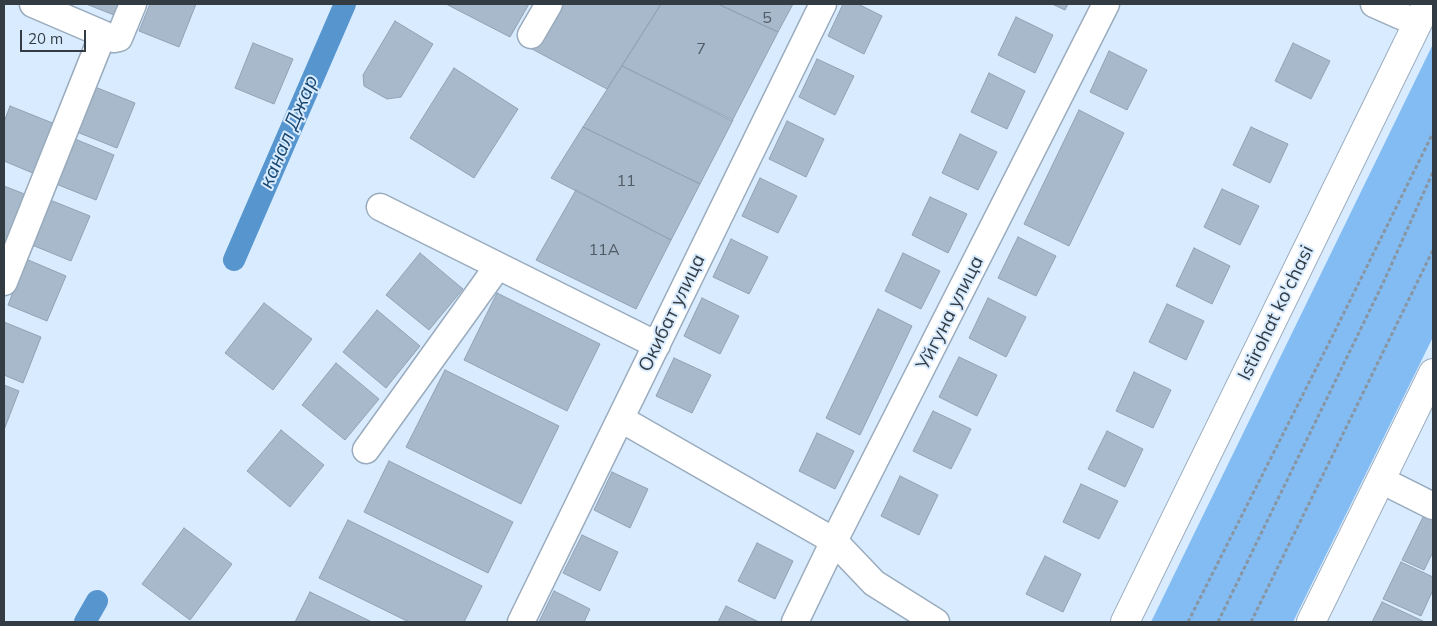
<!DOCTYPE html>
<html>
<head>
<meta charset="utf-8">
<style>
	body { margin:0 }
	#map { position:relative; width:1437px; height:626px; overflow:hidden; background:#d9ecff; font-family:Mulish,sans-serif }
	canvas { display:block }
	.frame { position:absolute; inset:0; border:5px solid #343c43; pointer-events:none }
	.scale { position:absolute; left:20px; top:30px; width:66px; height:22px; box-sizing:border-box; border:2px solid #343c43; border-top:0; padding-left:6px; font-size:15px; line-height:18px; white-space:nowrap; color:#343c43; -webkit-text-stroke:4px #d9ecff; paint-order:stroke }
</style>
</head>
<body>
<div id="map">
<canvas width="1437" height="626"></canvas>
<div class="frame"></div>
<div class="scale">20 m</div>
</div>
<script>
const ctx = document.querySelector('canvas').getContext('2d');
ctx.lineJoin = 'round';
function fillPath(path, color) {
  ctx.fillStyle = color;
  ctx.fill(path, 'evenodd');
}
function poly(rows) {
  const path = new Path2D();
  for (const r of rows) {
    path.moveTo(r[0], r[1]);
    for (let i = 2; i < r.length; i += 2) path.lineTo(r[i], r[i + 1]);
  }
  return path;
}
function strokePath(path, color, width, dash) {
  ctx.strokeStyle = color;
  ctx.lineWidth = width;
  ctx.lineCap = dash ? 'butt' : 'round';
  ctx.setLineDash(dash || []);
  ctx.stroke(path);
}
function label(font, color, halo, rows, align = 'center') {
  ctx.font = font + ' Mulish,sans-serif';
  ctx.lineWidth = 4;
  ctx.setLineDash([]);
  ctx.textBaseline = 'middle';
  ctx.strokeStyle = halo;
  ctx.fillStyle = color;
  for (const [text, x, y, turn = 0] of rows) {
    ctx.save();
    ctx.translate(x, y);
    ctx.rotate((+turn || 0) * Math.PI / 180);
    ctx.textAlign = isNaN(turn) ? turn : align;
    if (halo) ctx.strokeText(text, 0, 0);
    ctx.fillText(text, 0, 0);
    ctx.restore();
  }
}
const green = poly([
	[1433,44,1433,337,1293,622,1151,622]
]);
const canal = poly([
	[234,260,345,4],
	[85,622,97,601]
]);
const building = poly([
	[86,4,118,4,114,15,86,4],
	[150,4,196,4,179,47,139,31,150,4],
	[446,4,529,4,510,37,446,4],
	[558,4,661,4,607,89,532,49,558,4],
	[661,4,718,4,778,32,732,121,622,66,661,4],
	[718,4,793,4,778,32,718,4],
	[843,4,858,4,882,16,864,54,828,36,843,4],
	[1052,4,1068,4,1065,10,1052,4],
	[1016,17,1053,35,1035,73,998,55,1016,17],
	[395,21,433,44,401,97,387,99,364,86,363,75,395,21],
	[253,43,293,59,274,104,235,88,253,43],
	[1293,43,1330,61,1311,99,1275,81,1293,43],
	[1109,51,1147,70,1127,110,1090,92,1109,51],
	[817,59,854,76,835,115,799,97,817,59],
	[622,66,733,120,700,184,583,127,622,66],
	[454,68,518,109,474,178,410,138,454,68],
	[989,73,1025,91,1007,129,971,112,989,73],
	[95,87,135,103,117,148,77,132,95,87],
	[10,106,55,124,35,174,4,161,4,122,10,106],
	[1079,110,1124,133,1069,246,1024,224,1079,110],
	[787,121,824,139,806,177,769,159,787,121],
	[583,127,700,184,671,240,551,178,583,127],
	[1251,127,1288,144,1270,183,1233,165,1251,127],
	[960,134,997,152,978,190,942,173,960,134],
	[75,139,114,155,96,200,56,184,75,139],
	[760,178,797,196,778,233,742,216,760,178],
	[4,186,27,195,6,245,4,244,4,186],
	[1222,189,1259,206,1240,245,1204,227,1222,189],
	[576,190,671,240,636,309,536,260,576,190],
	[930,197,967,214,948,253,912,235,930,197],
	[50,200,90,216,71,261,32,245,50,200],
	[1018,237,1056,256,1036,296,998,278,1018,237],
	[731,239,768,257,749,294,713,277,731,239],
	[1194,248,1230,266,1212,304,1176,286,1194,248],
	[420,253,463,289,429,330,386,295,420,253],
	[903,253,940,271,921,309,885,291,903,253],
	[26,259,66,276,47,321,8,305,26,259],
	[497,293,600,344,567,411,464,360,497,293],
	[702,298,739,316,720,354,684,336,702,298],
	[988,298,1026,317,1006,357,969,338,988,298],
	[264,303,312,339,273,390,225,353,264,303],
	[1167,304,1204,321,1186,360,1149,342,1167,304],
	[878,309,912,326,860,435,826,418,878,309],
	[377,310,420,346,386,388,343,352,377,310],
	[4,322,41,337,23,383,4,375,4,322],
	[959,357,997,375,977,416,939,397,959,357],
	[674,358,711,375,692,413,656,396,674,358],
	[336,363,379,399,345,440,302,405,336,363],
	[445,370,559,426,521,504,406,447,445,370],
	[1134,372,1171,390,1153,428,1116,411,1134,372],
	[4,385,19,391,4,430,4,385],
	[933,411,971,429,951,469,913,451,933,411],
	[281,430,324,465,290,507,247,471,281,430],
	[1107,431,1143,449,1125,487,1088,469,1107,431],
	[817,433,854,451,835,489,799,471,817,433],
	[389,461,513,522,488,573,364,512,389,461],
	[612,472,648,489,630,528,594,510,612,472],
	[900,476,938,495,919,535,881,516,900,476],
	[1081,484,1118,501,1099,539,1063,522,1081,484],
	[1424,515,1433,520,1433,552,1424,570,1402,560,1424,515],
	[348,520,482,586,464,622,409,622,319,578,348,520],
	[184,528,232,564,190,620,142,584,184,528],
	[582,535,618,552,600,591,563,573,582,535],
	[757,543,793,561,775,599,738,581,757,543],
	[1045,556,1081,574,1063,612,1026,594,1045,556],
	[1401,562,1433,577,1433,590,1421,616,1383,599,1401,562],
	[554,591,590,609,584,622,539,622,554,591],
	[310,592,372,622,295,622,310,592],
	[1382,602,1425,622,1372,622,1382,602],
	[726,606,759,622,718,622,726,606]
]);
const path = poly([
	[1188,622,1331,339,1433,133],
	[1218,622,1384,281,1433,172],
	[1251,622,1433,250]
]);
const minor = poly([
	[33,4,103,34],
	[1374,4,1417,23],
	[531,35,549,4],
	[380,207,657,345],
	[4,282,103,34,114,39,119,38,133,4],
	[621,419,834,541,874,583,936,622],
	[366,450,498,266],
	[1381,480,1433,506],
	[521,622,823,4],
	[795,622,834,541,1106,4]
]);
const major = poly([
	[1125,622,1427,4],
	[1311,622,1433,373]
]);
const numberNames = [
	["5",767,18],
	["7",701,49],
	["11",626,181],
	["11A",604,250]
];
const streetNames = [
	["Окибат улица",672,313,-64],
	["Уйгуна улица",950,313,-63],
	["Istirohat ko'chasi",1276,313,-64]
];
const waterNames = [
	["канал Джар",289,132,-67]
];
fillPath(green, '#83bcf2');
strokePath(canal, '#5795cf', 22);
fillPath(building, '#a7b9cb');
strokePath(building, '#90a2b3', 1);
strokePath(minor, '#99abbd', 29);
strokePath(major, '#99abbd', 30);
strokePath(path, '#8896a3', 3, [4, 2.5]);
strokePath(minor, '#fff', 26);
strokePath(major, '#fff', 28);
label('16px', '#515b65', null, numberNames);
label('19px', '#343c43', '#d9ecff', streetNames);
label('italic 20px', '#1a476f', '#d9ecff', waterNames);
</script>
</body>
</html>
